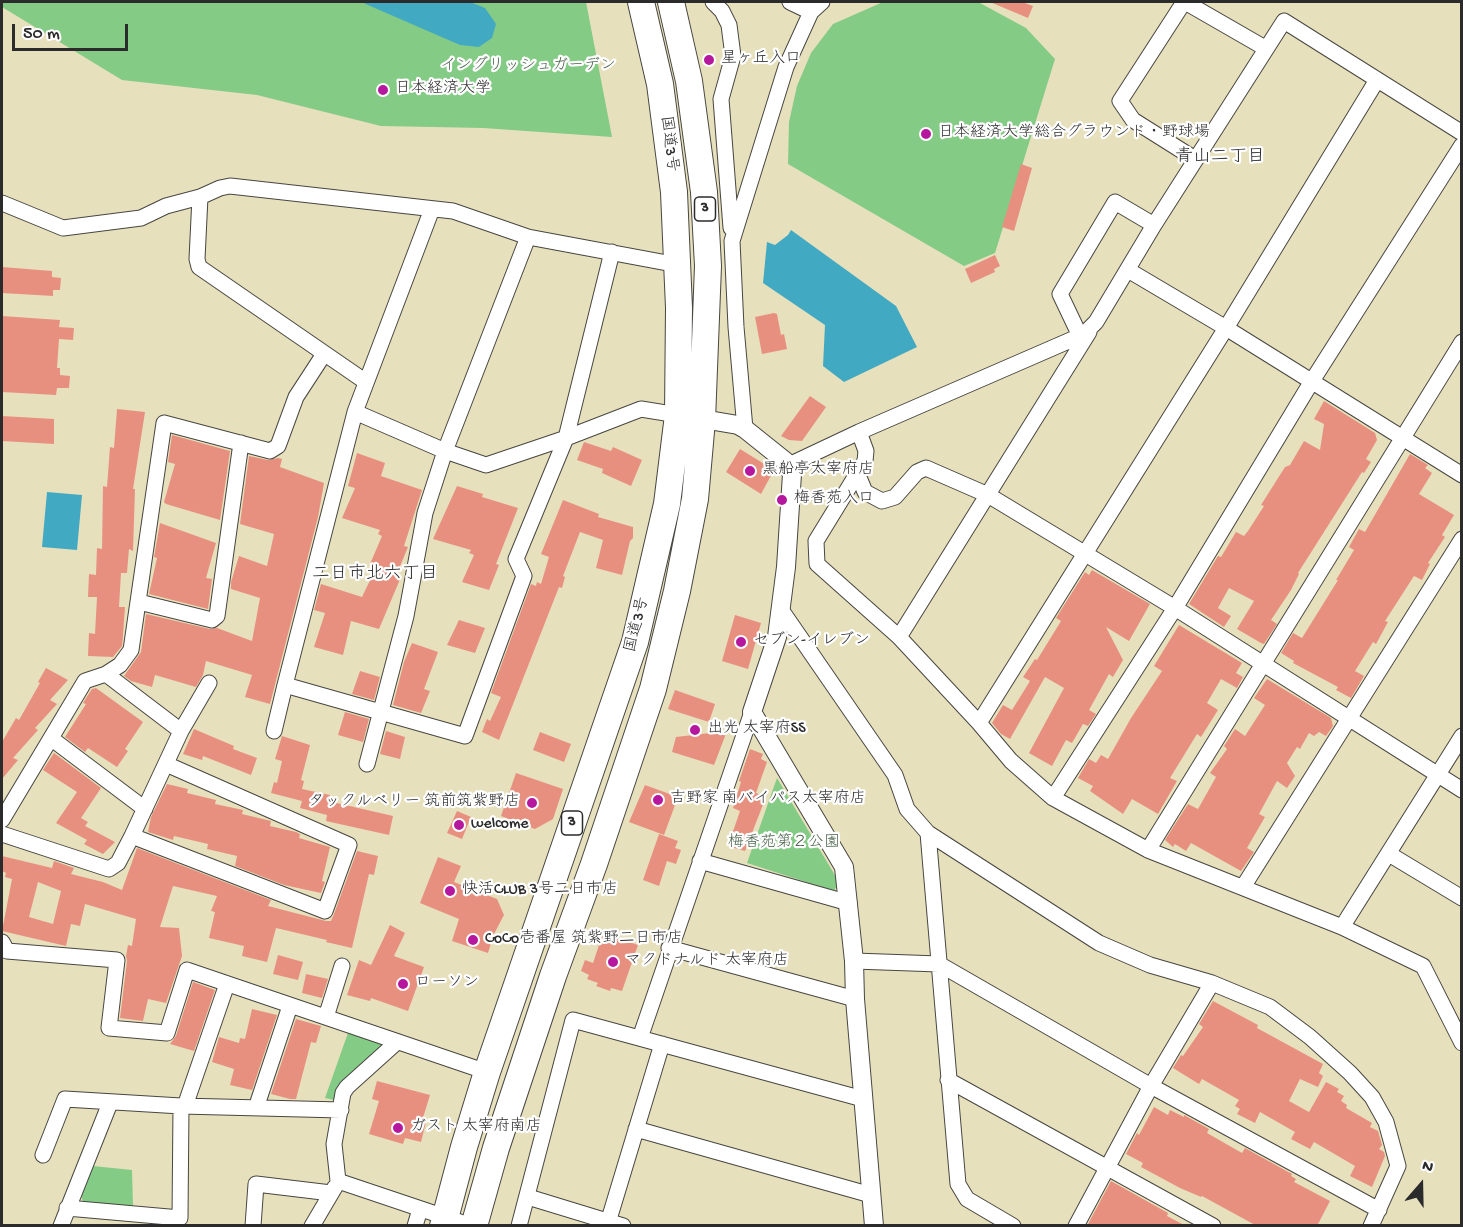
<!DOCTYPE html>
<html>
<head>
<meta charset="utf-8">
<style>
	body { margin:0 }
	#map { position:relative; width:1463px; height:1227px; overflow:hidden; background:#e7e0bc; font-family:"Gochi Hand",sans-serif }
	canvas { display:block }
	.frame { position:absolute; inset:0; border:3px solid #2b2b2b; pointer-events:none }
	.north { position:absolute; left:1391px; top:1155px; width:60px; height:60px; -webkit-text-stroke:4px #fff; paint-order:stroke; rotate:20deg; font-size:16px; font-weight:700; line-height:24px; text-align:center; color:#2b2b2b }
	.north::after { content:''; display:block; margin:auto; width:21px; height:27px; background:#2b2b2b; clip-path:polygon(50% 0,100% 100%,50% 72%,0 100%) }
	.scale { position:absolute; left:12px; top:24px; width:116px; height:27px; box-sizing:border-box; border:3px solid #2b2b2b; border-top:0; padding-left:8px; font-size:18px; line-height:21px; white-space:nowrap; color:#2b2b2b; -webkit-text-stroke:4px #fff; paint-order:stroke }
</style>
</head>
<body>
<div id="map">
<canvas width="1463" height="1227"></canvas>
<div class="frame"></div>
<div class="north">N</div>
<div class="scale">50 m</div>
</div>
<script>
const ctx = document.querySelector('canvas').getContext('2d');
ctx.lineJoin = 'round';
function fillPath(path, color) {
  ctx.fillStyle = color;
  ctx.fill(path, 'evenodd');
}
function poly(rows) {
  const path = new Path2D();
  for (const r of rows) {
    path.moveTo(r[0], r[1]);
    for (let i = 2; i < r.length; i += 2) path.lineTo(r[i], r[i + 1]);
  }
  return path;
}
function strokePath(path, color, width, dash) {
  ctx.strokeStyle = color;
  ctx.lineWidth = width;
  ctx.lineCap = dash ? 'butt' : 'round';
  ctx.setLineDash(dash || []);
  ctx.stroke(path);
}
function label(font, color, halo, rows, align = 'center') {
  ctx.font = font + ' "Gochi Hand","Klee One",sans-serif';
  ctx.lineWidth = 4.5;
  ctx.setLineDash([]);
  ctx.textBaseline = 'middle';
  ctx.strokeStyle = halo;
  ctx.fillStyle = color;
  for (const [text, x, y, turn = 0] of rows) {
    ctx.save();
    ctx.translate(x, y);
    ctx.rotate((+turn || 0) * Math.PI / 180);
    ctx.textAlign = isNaN(turn) ? turn : align;
    if (halo) ctx.strokeText(text, 0, 0);
    ctx.fillText(text, 0, 0);
    ctx.restore();
  }
}
const green = poly([
	[2,2,586,2,612,137,483,128,381,126,257,95,122,80,2,7],
	[883,2,980,3,1026,28,1055,59,995,253,964,266,788,164,789,122,797,86,811,53,833,24],
	[777,778,839,882,834,891,747,863],
	[349,1030,382,1041,379,1052,346,1078,334,1100,325,1098],
	[93,1166,132,1170,133,1207,83,1202,80,1192]
]);
const water = poly([
	[361,2,470,2,485,8,496,24,492,38,479,47,460,45],
	[791,230,896,306,917,347,844,382,823,366,825,325,763,283,767,242,775,245,788,235],
	[47,492,82,495,77,550,42,547]
]);
const building = poly([
	[990,2,1022,2,1033,6,1028,18],
	[1021,164,1032,168,1014,231,1002,227],
	[995,255,1000,266,994,269,995,272,971,283,965,269],
	[2,267,52,271,52,277,61,278,60,290,53,290,53,296,2,293],
	[774,313,777,314,781,335,784,334,787,349,762,354,755,317],
	[2,316,60,320,59,327,74,328,73,340,59,339,57,368,60,368,60,375,70,376,69,388,57,388,56,395,2,392],
	[810,396,826,407,802,441,789,440,781,436],
	[1324,401,1375,433,1377,440,1366,459,1371,462,1364,473,1362,472,1298,573,1299,574,1291,590,1271,620,1277,624,1264,644,1261,643,1237,629,1254,601,1229,588,1218,608,1231,616,1224,627,1189,604,1218,556,1221,557,1236,532,1244,536,1248,531,1264,506,1261,505,1285,467,1290,465,1304,441,1320,450,1324,424,1314,419],
	[117,409,145,412,133,489,135,489,133,551,129,549,127,573,121,573,119,607,125,607,123,635,122,646,113,657,88,656,89,633,95,634,97,597,88,597,89,574,96,575,97,548,102,549,103,486,107,487,110,447,114,448],
	[2,416,54,419,54,444,2,441],
	[172,435,230,451,220,520,166,504,164,502,175,464,168,462],
	[584,442,611,451,613,447,642,460,631,486,602,473,603,469,577,460],
	[740,449,774,470,761,494,726,472],
	[357,453,385,463,381,476,422,490,404,546,408,547,396,576,401,577,379,629,351,621,343,655,314,647,325,613,314,610,321,584,362,597,377,566,370,564,382,536,378,534,380,530,342,518,355,488,348,486],
	[1410,454,1428,465,1425,468,1432,473,1419,494,1454,515,1442,535,1445,537,1428,563,1430,564,1422,580,1414,576,1385,621,1388,622,1376,644,1373,642,1355,671,1364,676,1351,698,1336,690,1338,687,1293,663,1294,661,1281,653,1293,633,1302,638,1338,580,1336,580,1354,550,1349,547,1359,529,1365,532],
	[249,456,268,460,278,458,282,459,280,467,324,483,318,517,270,704,245,697,252,675,206,661,203,675,196,687,155,675,152,687,131,681,124,676,141,652,146,614,210,629,217,628,252,641,260,598,231,589,231,582,239,556,267,566,274,534,240,524],
	[457,486,483,494,482,497,518,508,496,564,499,565,489,590,462,582,474,555,469,553,471,550,433,539],
	[563,500,599,514,598,517,633,527,633,538,630,541,622,575,596,568,603,540,580,532,563,576,565,577,562,588,559,587,499,740,482,732,487,719,490,721,501,697,491,693,531,584,536,586,537,582,541,584,549,557,541,554],
	[160,523,216,543,206,578,212,579,208,609,149,594,157,558,154,557],
	[1092,570,1150,604,1129,641,1106,627,1123,660,1113,677,1109,674,1089,710,1096,714,1088,726,1083,724,1072,743,1066,740,1052,766,1029,753,1064,688,1045,677,1010,739,1001,734,992,723,1003,705,1012,710,1030,681,1023,677,1035,659,1037,660,1061,621,1056,618,1085,572,1089,575],
	[735,615,761,623,748,669,722,661],
	[459,620,485,628,475,653,447,645],
	[1179,625,1242,663,1236,673,1243,677,1237,688,1221,679,1207,703,1218,710,1201,737,1197,734,1170,778,1177,781,1158,814,1132,799,1123,814,1090,791,1093,786,1078,778,1089,759,1096,763,1101,755,1108,759,1131,718,1162,671,1154,666],
	[412,643,438,652,424,689,430,691,421,713,393,705,404,662],
	[46,668,68,680,50,700,57,704,35,728,38,730,13,758,18,760,2,779,2,742,16,718,19,720,40,683,38,682],
	[360,671,380,677,374,700,352,694],
	[1267,679,1331,718,1333,726,1326,736,1319,732,1314,736,1309,733,1300,749,1297,747,1287,763,1295,776,1287,788,1277,781,1259,814,1265,817,1247,848,1254,852,1241,871,1191,843,1186,851,1175,844,1173,847,1165,840,1188,804,1198,809,1216,777,1210,773,1227,749,1224,746,1235,729,1245,736,1265,705,1254,698],
	[96,688,143,722,125,749,128,751,117,767,88,748,85,752,65,737,86,704,83,703,86,698,92,689],
	[675,690,715,704,709,722,668,709],
	[345,712,369,719,363,742,338,735],
	[194,729,234,746,233,749,257,758,251,775,203,756,202,760,183,754],
	[386,731,405,737,400,759,380,754],
	[727,731,714,765,672,752,676,737],
	[540,732,571,744,564,762,533,750],
	[282,736,310,745,301,780,304,781,302,789,330,795,328,801,393,816,389,835,326,821,327,815,300,808,302,801,271,793,274,782,277,783,282,761,275,759],
	[750,749,763,754,761,759,767,762,756,793,766,797,745,851,728,846,740,811,733,808,741,782,739,781],
	[54,753,101,788,81,818,88,822,85,826,115,842,103,854,84,844,87,840,56,823,77,792,43,770],
	[516,773,563,789,553,819,535,829,501,816],
	[167,784,188,789,187,793,216,800,215,804,243,810,242,814,271,821,270,826,296,832,300,834,299,838,330,847,322,881,325,882,321,893,284,885,235,866,237,856,207,849,208,844,174,836,173,840,148,832,151,817],
	[645,785,678,797,664,835,629,822],
	[457,811,471,817,462,839,447,833],
	[659,834,678,841,675,848,681,850,676,864,667,861,659,886,643,880],
	[137,848,271,900,268,906,326,921,331,921,334,914,357,851,378,856,374,875,369,874,352,948,326,942,327,940,276,928,267,962,242,956,244,946,209,938,215,912,211,911,217,896,173,886,160,927,179,928,182,956,166,1003,148,999,143,1021,120,1018,127,961,126,956,128,945,132,946,136,919,85,904,80,926,71,924,66,946,2,931,12,879,5,877,6,873,2,871,2,856,52,868,54,861,74,868,71,874,103,882,122,890],
	[38,882,61,891,53,924,29,917],
	[438,857,461,866,454,882,497,899,504,915,494,934,488,953,452,941,459,919,420,903],
	[390,925,405,933,394,956,424,967,408,1011,371,998,370,1001,347,995,359,960,371,965],
	[603,933,638,945,622,991,611,988,610,991,596,986,598,983,587,979,589,975,581,971,585,960,593,963],
	[278,955,303,962,298,980,273,974],
	[306,974,328,979,322,998,302,993],
	[193,982,215,990,194,1051,170,1044,176,1036],
	[1213,1001,1258,1025,1257,1028,1323,1064,1319,1073,1323,1076,1318,1087,1300,1079,1289,1101,1309,1112,1326,1082,1339,1089,1337,1092,1344,1096,1341,1101,1347,1105,1346,1108,1372,1123,1370,1127,1378,1131,1382,1145,1379,1149,1384,1152,1385,1156,1372,1187,1350,1176,1355,1166,1314,1142,1310,1149,1291,1139,1295,1132,1260,1112,1255,1123,1237,1114,1240,1109,1235,1106,1239,1100,1202,1079,1199,1084,1173,1068,1181,1055,1183,1056,1203,1027,1199,1024],
	[252,1009,277,1015,252,1090,230,1085,234,1069,212,1062,219,1037,239,1043,240,1038,245,1039],
	[296,1019,321,1026,316,1043,311,1042,296,1099,290,1099,271,1094],
	[377,1081,430,1095,422,1121,426,1122,421,1142,405,1138,403,1144,369,1134,379,1101,372,1099],
	[1154,1107,1168,1115,1170,1110,1184,1117,1184,1115,1209,1129,1207,1133,1242,1153,1245,1148,1292,1174,1291,1176,1296,1179,1294,1182,1330,1201,1317,1226,1257,1226,1202,1196,1201,1197,1180,1188,1141,1167,1143,1163,1126,1154,1137,1133,1139,1135],
	[1111,1181,1168,1213,1167,1216,1186,1226,1087,1226]
]);
const minor = poly([
	[713,2,722,11,729,25,733,56,721,99,731,228],
	[790,2,811,12],
	[1184,2,1120,101,1133,120,1195,159],
	[1185,2,1265,48],
	[200,197,197,259,199,267,366,382],
	[2,203,63,228,141,218,166,206,200,197,220,188,230,186,453,211,528,237,678,265],
	[432,209,355,412,285,685,465,736,524,576,516,559,566,438,612,252],
	[1128,270,1226,328,1462,475],
	[1080,336,1060,294,1115,202,1154,225],
	[355,412,445,451,486,465,566,438,641,409,678,415],
	[745,429,736,327,732,241,786,67,811,12,822,2],
	[859,432,866,451,865,461,816,541,817,564,899,637,979,723,1011,761,1053,798,1148,850,1342,927,1423,966,1462,1043],
	[789,465,859,432,1080,336,1087,331,1096,322,1154,225,1284,21,1462,133],
	[858,475,865,492,882,501,895,497,917,472,926,468,988,495,1175,608,1462,790],
	[139,602,212,620,217,616,241,443],
	[782,611,895,775,907,809,928,833,1099,943,1150,965,1212,983,1270,1007,1310,1037,1350,1073,1372,1097,1386,1122,1398,1166,1371,1226],
	[899,637,1089,332],
	[106,674,181,731],
	[979,723,1226,328,1377,80],
	[274,731,285,685],
	[52,739,145,809],
	[367,764,406,616,425,513,445,451,528,237],
	[1053,798,1175,608,1312,381,1462,145],
	[2,820,85,681,106,674,120,665,131,650,164,423,270,451,278,446,296,397,324,354],
	[928,833,958,1184,967,1199,1013,1226],
	[2,834,109,869,118,863,132,836,325,911,349,845,166,764],
	[132,836,181,731,209,683],
	[1148,850,1462,342],
	[1389,854,1462,898],
	[700,861,849,903],
	[1243,887,1462,539],
	[1342,927,1462,736],
	[2,942,7,951,117,960,109,1028,167,1033,187,970,487,1072],
	[669,948,855,999],
	[854,961,939,964,1151,1086,1379,1210],
	[326,1017,342,966],
	[640,1038,752,712],
	[397,1042,347,1087,343,1093,334,1144,338,1181,472,1226],
	[948,1080,1213,1226],
	[185,1106,227,984],
	[256,1108,290,1006],
	[636,1129,871,1195],
	[43,1155,65,1099,181,1106,341,1110],
	[528,1197,623,1226],
	[67,1208,180,1218,181,1106],
	[61,1226,110,1103],
	[253,1226,256,1184,331,1193],
	[312,1226,335,1187],
	[415,1226,420,1209],
	[519,1226,573,1020,863,1099],
	[607,1226,662,1044],
	[1076,1226,1151,1086,1212,983]
]);
const tertiary = poly([
	[691,417,738,425,745,429,785,461,792,474,786,567,777,637,752,712,844,867,854,961,855,999,874,1226]
]);
const trunk = poly([
	[443,1226,464,1147,487,1072,635,642,667,504,678,415,679,308,674,192,660,84,641,2],
	[474,1226,496,1148,553,976,594,864,653,689,677,591,695,499,702,420,708,266,704,192,689,81,671,2]
]);
const markers = [
	[709,60,6,"#b5179e"],
	[383,90,6,"#b5179e"],
	[926,134,6,"#b5179e"],
	[750,471,6,"#b5179e"],
	[782,500,6,"#b5179e"],
	[741,642,6,"#b5179e"],
	[695,730,6,"#b5179e"],
	[658,800,6,"#b5179e"],
	[532,803,6,"#b5179e"],
	[459,825,6,"#b5179e"],
	[450,891,6,"#b5179e"],
	[473,940,6,"#b5179e"],
	[613,962,6,"#b5179e"],
	[403,984,6,"#b5179e"],
	[398,1128,6,"#b5179e"]
];
const shields = [
	[705,209,21],
	[572,823,21]
];
const shieldNames = [
	["3",705,209],
	["3",572,823]
];
const poiNames = [
	["星ヶ丘入口",721,60],
	["日本経済大学",395,90],
	["日本経済大学総合グラウンド・野球場",938,134],
	["黒船亭太宰府店",762,471],
	["梅香苑入口",794,500],
	["セブン-イレブン",753,642],
	["出光 太宰府SS",707,730],
	["吉野家 南バイパス太宰府店",670,800],
	["タックルベリー 筑前筑紫野店",520,803,"right"],
	["welcome",471,825],
	["快活CLUB 3号二日市店",462,891],
	["CoCo壱番屋 筑紫野二日市店",485,940],
	["マクドナルド 太宰府店",625,962],
	["ローソン",415,984],
	["ガスト 太宰府南店",410,1128]
];
const parkNames = [
	["イングリッシュガーデン",528,67],
	["梅香苑第２公園",784,844]
];
const streetNames = [
	["国道3号",668,144,83],
	["国道3号",638,625,-76]
];
const neighbourhoodNames = [
	["青山二丁目",1220,158],
	["二日市北六丁目",375,575]
];
fillPath(green, '#84cb86');
fillPath(water, '#42a9c2');
fillPath(building, '#e89080');
strokePath(minor, '#474641', 17);
strokePath(tertiary, '#474641', 20);
strokePath(trunk, '#474641', 28);
strokePath(minor, '#fff', 15);
strokePath(tertiary, '#fff', 18);
strokePath(trunk, '#fff', 26);
for (const [x, y, r, color] of markers) {
  const dot = new Path2D();
  dot.arc(x, y, r, 0, 2 * Math.PI);
  ctx.fillStyle = color;
  ctx.fill(dot);
  strokePath(dot, '#fff', 2);
}
for (const [x, y, w] of shields) {
  const box = new Path2D();
  box.roundRect(x - w / 2, y - 12, w, 24, 4.5);
  ctx.fillStyle = '#fff';
  ctx.fill(box);
  strokePath(box, '#2b2b2b', 1.5);
}
label('bold 15px', '#2b2b2b', null, shieldNames);
label('16px', '#2b2b2b', '#fff', poiNames, 'left');
label('16px', '#4a634b', '#fff', parkNames);
label('16px', '#2b2b2b', '#fff', streetNames);
label('18px', '#2b2b2b', '#fff', neighbourhoodNames);
</script>
</body>
</html>
